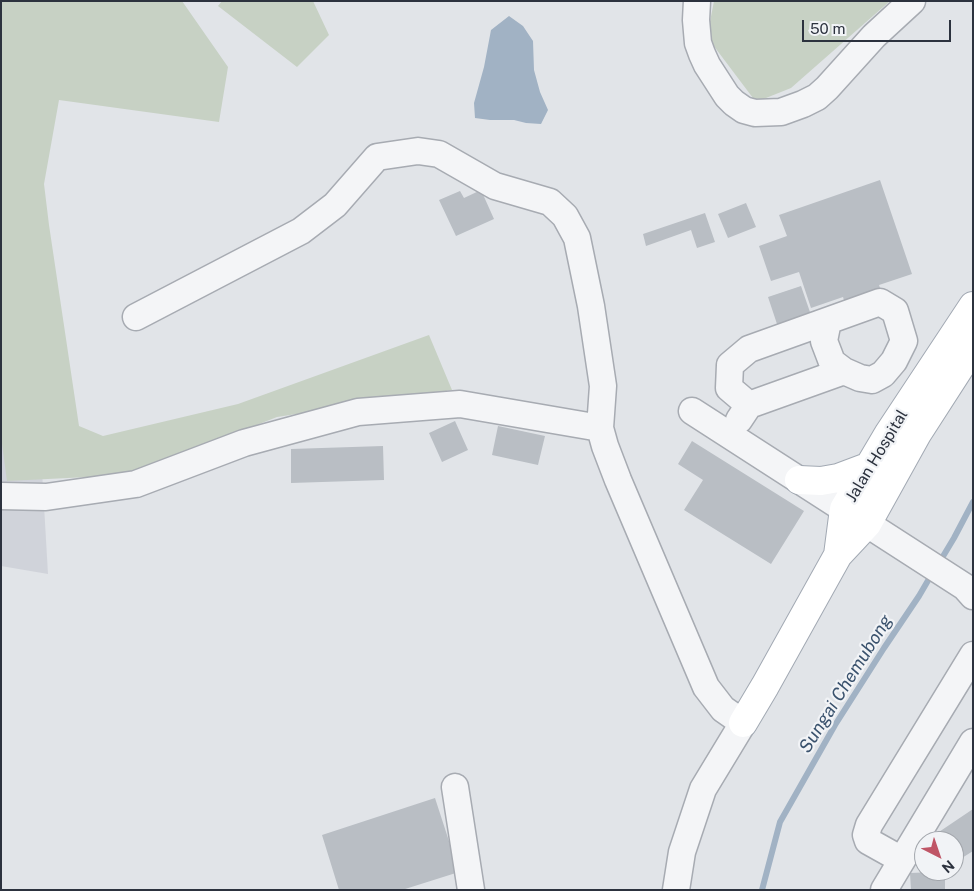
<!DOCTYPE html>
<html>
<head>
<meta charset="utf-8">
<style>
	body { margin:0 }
	#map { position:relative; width:974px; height:891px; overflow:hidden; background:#e1e4e8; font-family:"Public Sans",sans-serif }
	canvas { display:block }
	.frame { position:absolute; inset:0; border:2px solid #2c323e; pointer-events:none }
	.north { position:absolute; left:914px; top:831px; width:50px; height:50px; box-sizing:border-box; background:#f1f3f6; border:1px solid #a2a6ac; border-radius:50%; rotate:139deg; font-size:14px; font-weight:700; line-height:20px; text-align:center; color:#2c323e }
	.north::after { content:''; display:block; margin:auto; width:18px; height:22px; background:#bf5566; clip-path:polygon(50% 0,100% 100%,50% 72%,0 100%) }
	.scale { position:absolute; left:802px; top:20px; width:149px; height:22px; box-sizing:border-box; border:2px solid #2c323e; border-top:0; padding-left:6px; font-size:15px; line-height:18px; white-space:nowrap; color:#2c323e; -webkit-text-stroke:4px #f1f3f6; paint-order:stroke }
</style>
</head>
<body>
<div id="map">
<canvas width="974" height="891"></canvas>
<div class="frame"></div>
<div class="north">N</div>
<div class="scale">50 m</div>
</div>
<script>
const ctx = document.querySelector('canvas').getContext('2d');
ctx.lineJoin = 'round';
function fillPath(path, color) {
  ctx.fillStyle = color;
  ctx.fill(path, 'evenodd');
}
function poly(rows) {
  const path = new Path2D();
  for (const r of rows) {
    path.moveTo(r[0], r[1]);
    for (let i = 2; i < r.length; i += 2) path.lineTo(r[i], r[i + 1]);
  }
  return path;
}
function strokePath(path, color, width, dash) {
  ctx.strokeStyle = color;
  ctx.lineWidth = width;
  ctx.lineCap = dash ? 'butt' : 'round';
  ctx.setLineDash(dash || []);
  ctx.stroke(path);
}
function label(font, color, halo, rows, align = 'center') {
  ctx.font = font + ' "Public Sans",sans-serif';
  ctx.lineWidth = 4.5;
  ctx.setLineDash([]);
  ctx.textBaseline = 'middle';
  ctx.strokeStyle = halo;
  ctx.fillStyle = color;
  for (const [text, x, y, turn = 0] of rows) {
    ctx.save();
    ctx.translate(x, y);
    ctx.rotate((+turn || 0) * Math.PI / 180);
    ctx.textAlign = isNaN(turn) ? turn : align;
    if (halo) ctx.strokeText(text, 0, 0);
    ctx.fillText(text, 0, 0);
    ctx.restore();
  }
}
const built = poly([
	[1,123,22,127,48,574,1,566]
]);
const green = poly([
	[1,1,182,1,228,67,219,122,59,100,44,184,49,225,79,426,103,436,238,404,429,335,452,390,277,417,129,475,7,481,1,436],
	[222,1,313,1,329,35,297,67,218,6],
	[714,1,890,1,791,88,756,102,707,37]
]);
const water = poly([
	[509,16,523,26,533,41,534,70,540,92,548,110,541,124,526,123,514,120,490,120,475,118,474,103,484,67,491,30]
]);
const stream = poly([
	[939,563,954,538,973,502],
	[762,890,780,822,835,725,884,648,919,596,933,572]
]);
const building = poly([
	[880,180,912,274,879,285,883,297,847,310,843,297,811,308,799,272,771,281,759,246,787,236,779,215],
	[481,190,494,219,456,236,439,200,460,191,464,198],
	[746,203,756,227,728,238,718,214],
	[705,213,715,242,697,248,691,230,646,246,643,234],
	[801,286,811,315,778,327,768,297],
	[455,421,468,450,442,462,429,433],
	[498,426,545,436,538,465,492,455],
	[692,441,804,511,771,564,684,510,703,480,678,464],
	[383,446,384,480,291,483,291,449],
	[435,798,459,872,402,890,339,890,322,835],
	[973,809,973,851,954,863,954,841,932,841,930,838],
	[936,872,937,879,945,879,945,890,911,890,910,873]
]);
const minor = poly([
	[697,1,696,20,698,43,702,54,707,65,727,96,734,103,744,110,755,113,781,112,803,104,817,97,827,88,874,36,912,1],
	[136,317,301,231,335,205,377,157,418,151,439,154,495,186,550,202,565,216,577,238,591,306,603,386,600,428],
	[749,405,729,388,730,365,749,349,880,302,895,311,904,341,894,361,883,374,872,380,860,378,844,371,832,362,824,341,828,321],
	[692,411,965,587,973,596],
	[739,420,749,405,844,371],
	[1,496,46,497,136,484,244,443,358,412,460,404,600,428,605,446,618,480,706,687,723,709,743,723,703,789,682,852,676,890],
	[455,787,471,890],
	[902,860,868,841,866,835,869,825,973,655],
	[884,890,973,742]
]);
const major = poly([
	[799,480,821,481,838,478,870,466],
	[838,555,844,509,889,433,973,306],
	[743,723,765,686,838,555,867,524,917,434,973,347]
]);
const streetNames = [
	["Jalan Hospital",877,456,-59]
];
const waterNames = [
	["Sungai Chemubong",846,684,-58]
];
fillPath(built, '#d0d3da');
fillPath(green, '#c7d1c4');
fillPath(water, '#a1b2c4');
strokePath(stream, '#a1b2c4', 6);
fillPath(building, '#b9bec4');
strokePath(minor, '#a7abb2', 29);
strokePath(major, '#a2a9b3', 30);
strokePath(minor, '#f4f5f7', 26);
strokePath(major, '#fff', 28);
label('16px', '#2c323e', '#f1f3f6', streetNames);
label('italic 18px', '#3a526d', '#f1f3f6', waterNames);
</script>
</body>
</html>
